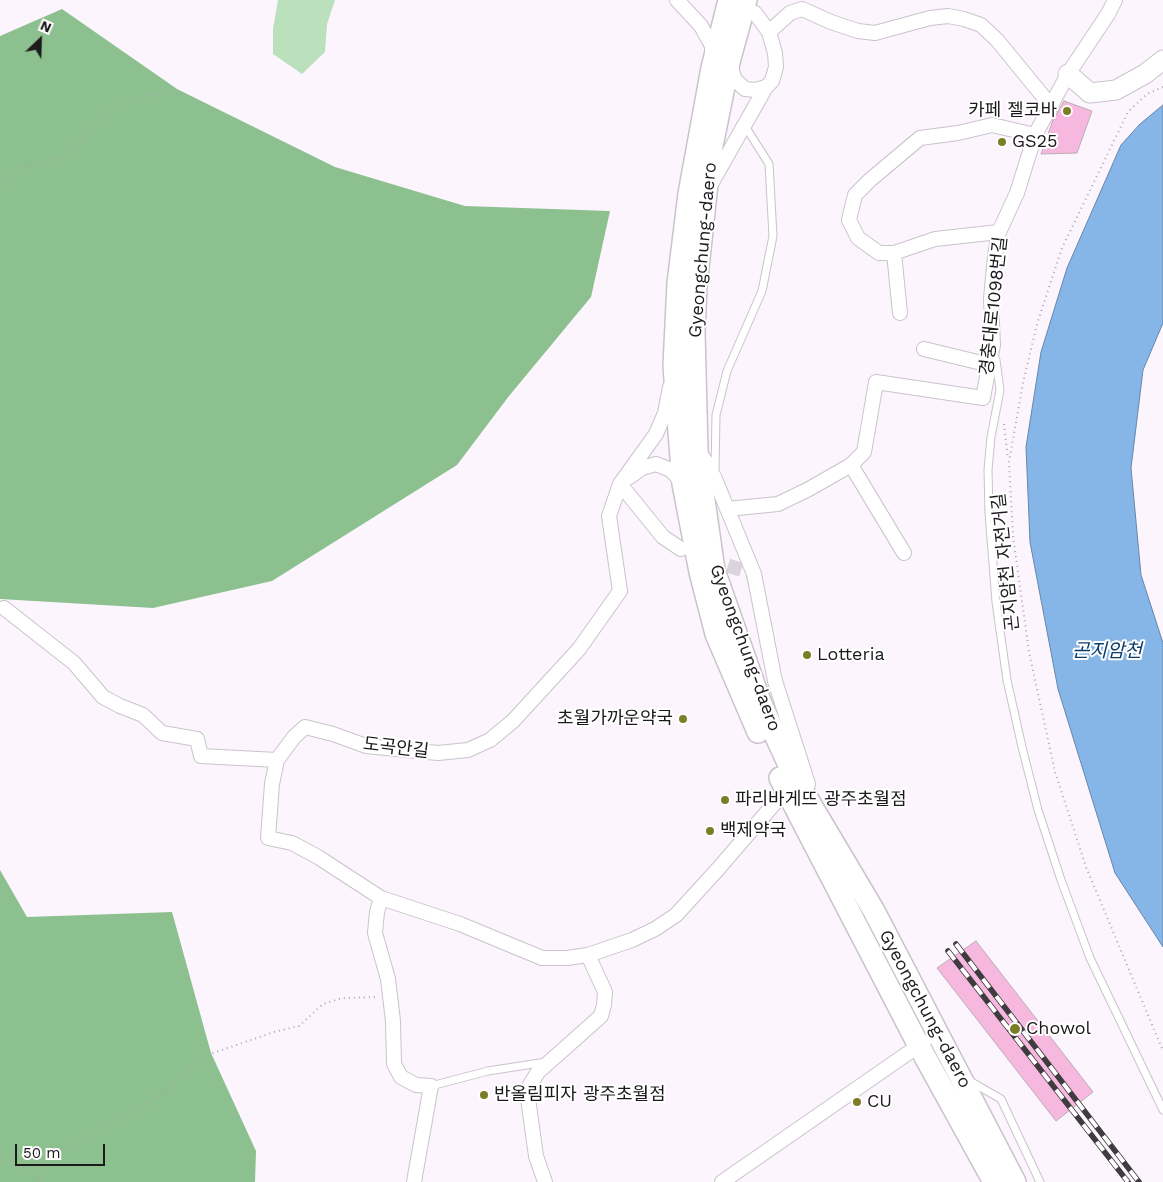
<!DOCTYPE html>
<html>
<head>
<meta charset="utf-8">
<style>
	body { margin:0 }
	#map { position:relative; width:1163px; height:1182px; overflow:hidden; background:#fcf5fe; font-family:"Work Sans",sans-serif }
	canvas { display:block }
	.north { position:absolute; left:15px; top:15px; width:50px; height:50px; -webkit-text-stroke:4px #fff; paint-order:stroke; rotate:24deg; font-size:14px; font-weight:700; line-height:20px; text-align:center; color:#1c1a1d }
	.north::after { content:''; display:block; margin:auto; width:18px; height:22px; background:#1c1a1d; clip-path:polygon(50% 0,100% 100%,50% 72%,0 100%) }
	.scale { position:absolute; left:15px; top:1144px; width:90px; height:22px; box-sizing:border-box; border:2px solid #1c1a1d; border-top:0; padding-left:6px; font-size:15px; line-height:18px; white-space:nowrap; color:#1c1a1d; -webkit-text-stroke:4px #fff; paint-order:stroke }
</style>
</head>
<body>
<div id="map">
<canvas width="1163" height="1182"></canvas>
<div class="north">N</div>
<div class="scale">50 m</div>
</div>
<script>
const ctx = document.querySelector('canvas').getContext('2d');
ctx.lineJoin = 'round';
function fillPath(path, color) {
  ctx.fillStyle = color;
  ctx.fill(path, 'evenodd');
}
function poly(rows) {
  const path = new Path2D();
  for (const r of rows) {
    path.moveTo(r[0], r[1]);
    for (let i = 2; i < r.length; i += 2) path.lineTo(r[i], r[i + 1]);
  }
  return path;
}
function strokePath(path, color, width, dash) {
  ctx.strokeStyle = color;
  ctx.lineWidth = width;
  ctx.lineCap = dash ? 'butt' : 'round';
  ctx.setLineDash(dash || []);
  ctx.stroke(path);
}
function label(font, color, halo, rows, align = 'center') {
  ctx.font = font + ' "Work Sans","Noto Sans KR",sans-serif';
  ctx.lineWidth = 4;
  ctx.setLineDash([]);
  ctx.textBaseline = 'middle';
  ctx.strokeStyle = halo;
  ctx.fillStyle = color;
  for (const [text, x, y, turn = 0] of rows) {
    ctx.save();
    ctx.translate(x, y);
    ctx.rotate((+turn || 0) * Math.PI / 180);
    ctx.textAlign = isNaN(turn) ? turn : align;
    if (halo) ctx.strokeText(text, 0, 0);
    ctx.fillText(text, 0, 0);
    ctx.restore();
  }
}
const green = poly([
	[278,0,335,0,327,24,325,52,302,74,273,54,273,29]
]);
const forest = poly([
	[62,9,177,89,335,167,465,206,610,211,591,297,509,396,457,465,272,581,153,608,0,599,0,36],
	[0,870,27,917,172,912,211,1053,256,1151,255,1182,0,1182]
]);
const water = poly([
	[1163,105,1163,323,1143,370,1131,468,1141,575,1163,643,1163,947,1115,873,1058,689,1030,542,1026,447,1041,352,1067,268,1121,145,1140,124,1163,105]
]);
const building = poly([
	[1064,101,1092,111,1077,153,1041,154,1053,120,1064,101],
	[976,941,1093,1092,1056,1121,937,968,976,941]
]);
const streetTunnel = poly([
	[708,559,754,574]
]);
const path = poly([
	[1163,87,1147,94,1128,112,1062,248,1037,324,1023,383,1009,462,1013,536,1029,652,1055,772,1086,867,1163,1051],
	[0,184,22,167,58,159,68,155,114,106,126,101,171,90],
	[1004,424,1008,459],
	[0,1157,21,1167,31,1168,162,1095,199,1058,274,1032,299,1026,323,1004,342,998,378,997],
	[31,1168,40,1182]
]);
const lane = poly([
	[996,360,1000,390,991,437,988,470,989,513,996,602,1007,680,1022,747,1038,810,1061,880,1090,958,1163,1110],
	[715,471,716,415,727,371,762,291,773,236,769,164,745,126],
	[968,1080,1001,1099,1040,1182],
	[431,1086,488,1071,546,1062]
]);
const street = poly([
	[677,0,701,26,712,46,712,57],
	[769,32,790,13,802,9,831,22,858,31,875,33,930,18,948,16,964,19,981,25,997,40,1051,106],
	[730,64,735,80,745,89,755,90,766,87],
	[711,184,766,87,772,81,776,67,775,53,769,32,755,13],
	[999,232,935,239,894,253,879,253,858,238,849,220,855,195,870,180,920,138,958,133,992,125,1035,135],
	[894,253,900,313],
	[924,349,990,365],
	[700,454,707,463,715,479,754,574,775,681,808,784],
	[851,465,904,553],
	[628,478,642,468,656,464,671,470,683,484],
	[620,484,663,537,681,549],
	[727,509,778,504,809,489,851,465,864,452,876,382,983,398,993,345,991,299,995,256,999,232,1017,193,1035,135,1068,74,1108,14,1115,0],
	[4,608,74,663,103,697,120,706,143,715,162,733,197,739,201,756,277,760],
	[381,898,460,924,542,958,567,958,588,955,632,940,655,929,676,915,718,869,786,790],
	[414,1182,431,1086,416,1085,401,1077,394,1064,393,1021,388,979,375,933,377,912,381,898,318,857,292,843,268,838,272,784,277,760,294,737,305,727,333,734,366,746,438,753,468,750,490,740,513,721,579,649,620,591,609,516,620,484,656,434,665,413,670,387],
	[545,1182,536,1156,528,1098,530,1085,538,1072,601,1016,604,1005,605,992,588,955],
	[722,1182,924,1042]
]);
const secondary = poly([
	[1068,74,1090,93,1116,90,1145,74,1163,60]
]);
const primary = poly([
	[729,0,712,68,689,194,678,283,674,366,683,484,700,572,716,634,758,732],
	[746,0,729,62,710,156,696,286,694,332,697,451,714,570,761,704,795,778,874,911,1015,1182],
	[780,778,919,1046,994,1182]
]);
const rail = poly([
	[956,944,1139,1182],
	[948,951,1128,1182]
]);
const markers = [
	[1067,111,5,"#7c7e27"],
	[1002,142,5,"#7c7e27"],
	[807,655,5,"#7c7e27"],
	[683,719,5,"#7c7e27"],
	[725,800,5,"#7c7e27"],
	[710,831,5,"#7c7e27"],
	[1015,1029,6,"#7c7e27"],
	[484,1095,5,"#7c7e27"],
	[857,1102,5,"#7c7e27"]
];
const poiNames = [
	["카페 젤코바",1057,111,"right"],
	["GS25",1012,142],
	["Lotteria",817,655],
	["초월가까운약국",673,719,"right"],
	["파리바게뜨 광주초월점",735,800],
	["백제약국",720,831],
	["Chowol",1026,1029],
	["반올림피자 광주초월점",494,1095],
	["CU",867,1102]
];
const streetNames = [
	["Gyeongchung-daero",703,250,-85],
	["경충대로1098번길",994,306,-84],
	["곤지암천 자전거길",1006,562,-96],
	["Gyeongchung-daero",745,648,70],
	["도곡안길",396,748,7],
	["Gyeongchung-daero",925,1009,62]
];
const waterNames = [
	["곤지암천",1107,651]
];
fillPath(green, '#bbe0bc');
fillPath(forest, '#8dc08f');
fillPath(water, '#86b5e7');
strokePath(water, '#6686aa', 1);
fillPath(building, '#f7b8df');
strokePath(building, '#b7adb3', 1);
strokePath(streetTunnel, '#dad4dc', 14, [14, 7]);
strokePath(lane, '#cac3cc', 9);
strokePath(street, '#cac3cc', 16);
strokePath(secondary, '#cac3cc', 21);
strokePath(primary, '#cac3cc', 24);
strokePath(path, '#aba6ad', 2, [1, 4]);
strokePath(lane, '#fff', 7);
strokePath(street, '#fff', 14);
strokePath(secondary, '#fff', 19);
strokePath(primary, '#fff', 21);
strokePath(rail, '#3f3c40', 5.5);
strokePath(rail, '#fff', 4, [11]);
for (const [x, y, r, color] of markers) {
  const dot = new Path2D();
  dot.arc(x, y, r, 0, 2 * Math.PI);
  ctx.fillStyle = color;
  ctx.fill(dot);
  strokePath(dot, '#fff', 2);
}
label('18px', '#1c1a1d', '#fff', poiNames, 'left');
label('18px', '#1c1a1d', '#fff', streetNames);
label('italic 19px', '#0a3d6b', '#fff', waterNames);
</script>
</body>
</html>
